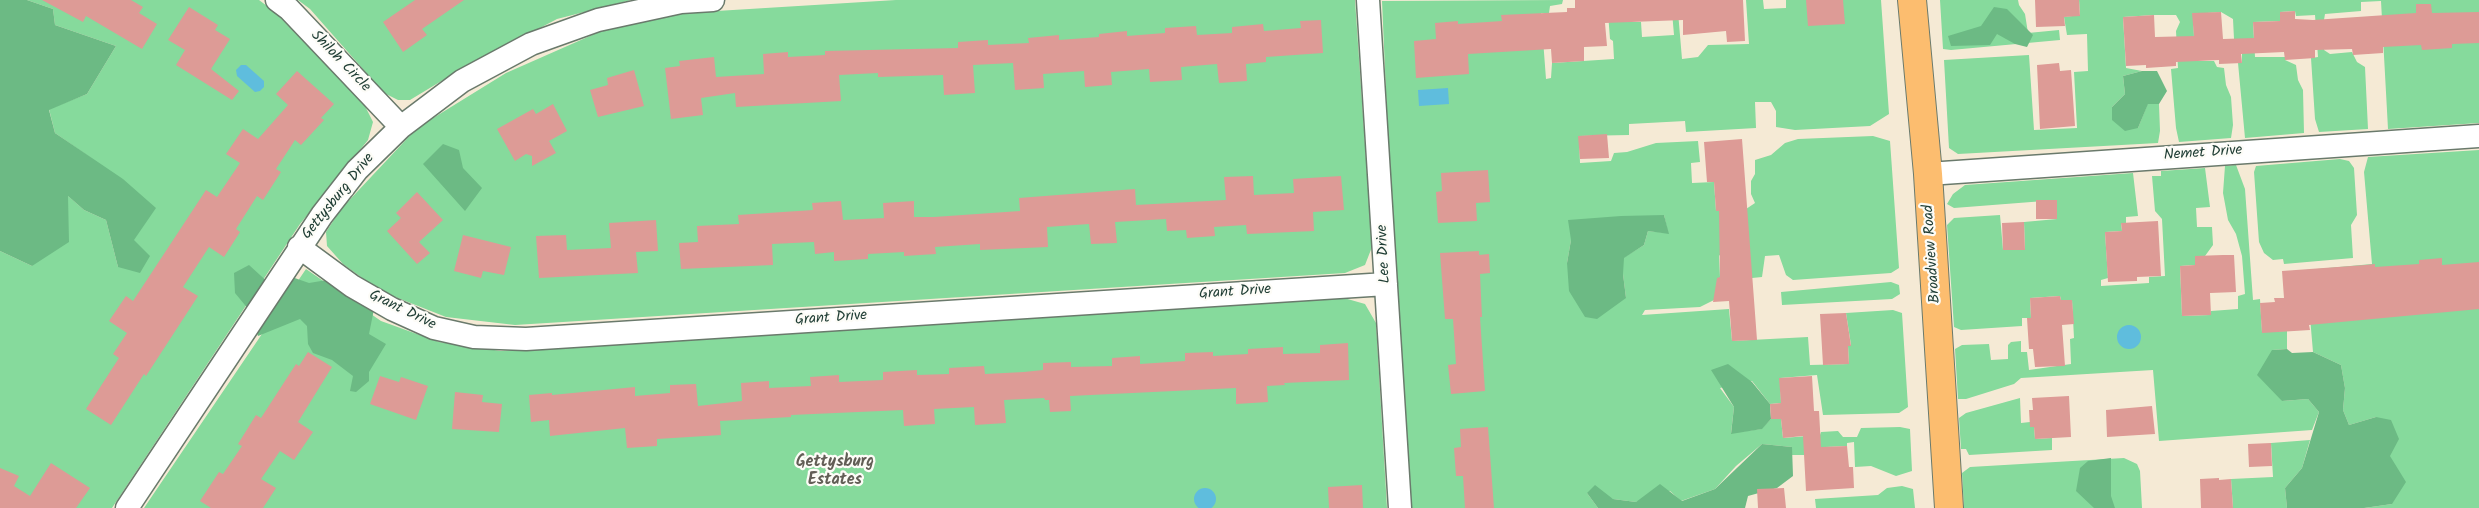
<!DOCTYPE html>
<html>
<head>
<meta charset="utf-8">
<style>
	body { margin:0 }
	canvas { display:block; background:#f5ead5 }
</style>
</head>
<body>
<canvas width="2479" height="508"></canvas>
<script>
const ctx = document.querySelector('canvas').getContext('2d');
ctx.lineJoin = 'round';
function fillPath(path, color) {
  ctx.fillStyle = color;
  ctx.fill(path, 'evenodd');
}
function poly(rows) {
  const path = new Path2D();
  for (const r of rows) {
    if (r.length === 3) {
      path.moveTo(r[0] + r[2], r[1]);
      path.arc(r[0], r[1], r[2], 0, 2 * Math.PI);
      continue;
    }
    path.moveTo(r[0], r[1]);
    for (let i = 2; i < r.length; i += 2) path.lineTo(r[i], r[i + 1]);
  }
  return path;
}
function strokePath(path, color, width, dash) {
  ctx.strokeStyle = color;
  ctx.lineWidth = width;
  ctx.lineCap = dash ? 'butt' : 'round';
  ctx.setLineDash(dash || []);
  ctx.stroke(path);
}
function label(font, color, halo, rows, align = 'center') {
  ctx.font = font + ' Kalam,sans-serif';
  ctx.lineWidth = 4.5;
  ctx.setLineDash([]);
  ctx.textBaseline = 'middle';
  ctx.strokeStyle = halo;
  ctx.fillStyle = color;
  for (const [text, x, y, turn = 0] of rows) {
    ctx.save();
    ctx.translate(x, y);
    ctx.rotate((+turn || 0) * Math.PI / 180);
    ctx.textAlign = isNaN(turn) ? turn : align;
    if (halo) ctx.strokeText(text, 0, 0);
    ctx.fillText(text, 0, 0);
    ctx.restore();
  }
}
const green = poly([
	[27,0,259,0,275,12,364,104,373,122,368,140,300,224,112,508,0,508,0,251,32,266,67,195,84,210,106,220,118,267,134,240,91,158,55,133,49,109,87,94,116,46,55,25,53,9],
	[298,0,631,0,557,19,453,74,410,100,398,100,384,93,310,9],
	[896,0,1355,0,1372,247,1365,265,1345,273,515,325,446,317,380,291,343,264,327,246,326,232,341,209,417,128,506,73,599,32,684,13],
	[1563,0,1562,4,1550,6,1549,13,1541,13,1546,79,1551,78,1552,63,1614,59,1613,41,1610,39,1607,0,1618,0,1620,22,1641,22,1642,37,1674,35,1671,0,1677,0,1682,59,1698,57,1708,45,1749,44,1746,0,1763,0,1764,9,1786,8,1786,0,1881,0,1889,114,1870,126,1795,130,1776,127,1776,111,1771,102,1755,102,1756,128,1686,132,1685,121,1629,124,1629,135,1579,136,1580,163,1611,161,1614,153,1627,152,1656,143,1698,141,1700,162,1691,163,1692,183,1714,182,1716,211,1746,209,1755,203,1751,194,1751,181,1755,174,1755,160,1771,155,1785,143,1798,139,1873,136,1890,141,1899,268,1891,273,1793,280,1786,275,1779,255,1765,256,1762,277,1752,278,1719,255,1720,277,1714,300,1700,307,1645,310,1642,315,1729,309,1732,341,1808,337,1810,365,1849,364,1848,346,1851,345,1846,313,1893,310,1902,313,1908,407,1899,413,1823,415,1817,375,1780,378,1781,403,1770,404,1752,381,1720,388,1734,407,1731,433,1761,429,1771,419,1781,419,1783,438,1820,435,1821,432,1838,431,1843,437,1857,437,1861,428,1900,427,1910,429,1912,471,1896,476,1871,466,1855,467,1854,442,1847,443,1847,446,1804,448,1804,455,1792,455,1792,447,1762,444,1736,466,1715,489,1681,501,1670,491,1636,502,1613,499,1587,493,1598,508,1410,508,1391,207,1382,1],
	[1664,215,1668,233,1648,231,1644,245,1623,258,1623,274,1626,298,1567,263,1571,240],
	[1940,0,2018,0,2019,5,2025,14,2028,33,2059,30,2060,40,1951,50,1943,49],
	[2079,0,2479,0,2479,123,2388,129,2381,1,2361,2,2361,11,2325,14,2324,20,2321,20,2324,50,2330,54,2352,52,2357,62,2365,67,2368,129,2319,132,2315,119,2311,58,2318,57,2315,15,2296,16,2295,11,2280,12,2280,21,2253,22,2255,57,2285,57,2285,60,2296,65,2298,80,2303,90,2304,133,2245,138,2238,63,2242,63,2242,40,2234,39,2233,19,2221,12,2193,14,2195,61,2214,61,2217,67,2224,68,2226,85,2231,97,2233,125,2231,138,2179,142,2176,128,2171,69,2178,68,2176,31,2180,22,2176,15,2154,15,2123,17,2126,68,2142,71,2123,76,2125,94,2112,107,2138,128,2148,103,2159,104,2160,131,2158,143,1958,154,1949,148,1944,60,2029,55,2034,130,2077,128,2074,72,2088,71,2087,34,2067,35,2064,17,2080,15],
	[2479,150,2479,508,2364,508,2392,504,2390,456,2376,417,2349,425,2343,410,2345,388,2341,365,2313,352,2306,270,2372,264,2364,172,2368,157],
	[2340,159,2349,161,2354,168,2357,215,2351,225,2353,258,2284,264,2283,259,2273,260,2264,253,2259,242,2254,172,2256,166],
	[2236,165,2245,189,2253,300,2260,299,2262,332,2287,331,2287,349,2272,350,2282,401,2308,399,2319,412,2312,430,2159,441,2153,370,2021,378,2014,384,1966,399,1958,399,1955,349,1962,345,1989,344,1991,360,2008,359,2008,345,2011,342,2021,341,2021,352,2027,352,2029,370,2071,364,2070,339,2074,338,2072,300,2061,300,2060,296,2030,298,2031,318,2022,318,2022,326,1961,330,1954,327,1947,225,1954,218,2000,215,2003,250,2025,250,2024,222,2057,219,2057,200,1954,208,1947,204,1953,194,1965,185,2133,173,2138,216,2126,217,2126,223,2121,223,2122,231,2105,232,2108,278,2101,280,2101,286,2149,283,2149,277,2165,276,2162,219,2155,211,2152,176,2161,176,2161,171,2205,168,2210,207,2196,208,2197,227,2212,227,2213,245,2205,256,2195,257,2195,265,2180,266,2182,316,2210,315,2211,311,2238,309,2238,296,2245,294,2242,256,2236,234,2228,220,2223,193,2225,166],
	[306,269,381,321,439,342,501,351,1344,298,1365,304,1376,323,1387,508,144,508],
	[1891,282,1899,285,1900,294,1892,299,1782,305,1781,292],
	[2020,398,2021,423,2030,422,2030,427,2034,427,2035,439,2052,438,2052,450,1969,455,1966,449,1961,449,1959,418,1966,413],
	[2310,440,2302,468,2285,488,2287,508,2233,508,2231,479,2273,477,2271,443],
	[2124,458,2137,464,2140,471,2142,508,1964,508,1962,473,1970,467],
	[1902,486,1913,489,1915,508,1816,508,1815,499,1878,495,1887,488]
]);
const forest = poly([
	[0,0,27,0,53,9,55,25,116,46,87,94,49,110,55,133,123,179,156,208,134,240,150,256,140,273,118,267,106,220,84,210,68,196,69,242,32,266,0,251],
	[1994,7,2007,9,2033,35,2027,47,2015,44,1997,34,1990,45,1951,46,1948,36,1981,26],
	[2142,71,2157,71,2167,91,2159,104,2148,104,2138,128,2125,131,2112,120,2112,107,2125,94,2123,76],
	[443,144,459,150,463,168,482,188,465,211,423,164],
	[1664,215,1669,234,1648,231,1644,245,1624,258,1623,274,1626,298,1597,319,1585,317,1569,291,1567,263,1571,240,1568,220,1621,216],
	[249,265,271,285,286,275,309,283,327,280,374,309,369,334,386,344,369,372,369,381,356,392,350,391,353,376,332,360,313,353,308,344,307,326,300,319,258,336,249,310,235,293,234,273],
	[2287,349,2292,353,2313,352,2341,365,2345,388,2343,410,2349,425,2376,417,2391,420,2399,439,2390,456,2406,482,2392,504,2364,508,2287,508,2285,488,2302,468,2319,412,2308,399,2282,401,2257,375,2272,350],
	[1728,364,1752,382,1770,404,1771,419,1762,429,1731,434,1734,407,1711,370],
	[1762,444,1792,447,1793,476,1777,488,1748,496,1745,508,1598,508,1587,493,1595,485,1613,499,1636,502,1660,484,1682,501,1715,489],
	[2111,458,2111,496,2115,508,2094,508,2076,491,2080,468,2088,461]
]);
const water = poly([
	[241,65,246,65,264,81,264,87,260,91,255,92,237,76,236,70],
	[1448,88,1449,104,1419,106,1418,90],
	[2129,337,12],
	[1205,499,11]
]);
const building = poly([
	[42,0,131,0,143,7,139,13,157,24,142,49,86,16,83,22],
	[415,0,464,0,422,29,427,35,403,52,383,22],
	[1575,0,1743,0,1745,41,1727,42,1726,31,1683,35,1683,20,1605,23,1607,46,1584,47,1584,61,1552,63,1551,49,1468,54,1469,74,1416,78,1414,41,1436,39,1435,23,1458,21,1458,24,1502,21,1501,15,1567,12,1567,8,1575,8],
	[1806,0,1843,0,1845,24,1808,26],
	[2035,0,2079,0,2080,16,2064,17,2065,26,2036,27],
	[2416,4,2431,4,2432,13,2479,12,2479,43,2452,44,2452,48,2422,50,2421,45,2383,47,2383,53,2353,55,2352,49,2315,50,2315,58,2285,60,2284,52,2241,54,2242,63,2219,64,2219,60,2176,62,2176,66,2146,68,2146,65,2126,66,2123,17,2154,15,2155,37,2194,36,2192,13,2221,12,2223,39,2254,38,2253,22,2280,21,2280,12,2295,11,2295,19,2313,20,2416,13],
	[189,7,218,25,215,30,230,39,211,69,239,91,232,100,176,65,185,50,168,40],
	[1321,20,1323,53,1266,57,1266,62,1246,64,1247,81,1219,83,1217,64,1181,67,1182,80,1150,82,1149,69,1111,72,1112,85,1085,87,1084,71,1043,74,1044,88,1015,90,1013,63,973,65,975,93,944,95,943,75,878,77,878,73,839,75,841,101,736,107,735,93,701,98,703,115,671,119,665,68,680,66,679,61,714,57,716,77,764,74,763,54,788,52,788,57,825,55,825,51,958,48,958,42,988,40,988,45,1029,43,1028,38,1059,35,1059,40,1099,37,1099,34,1127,31,1127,36,1165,33,1165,28,1196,26,1197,35,1232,33,1232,27,1263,24,1264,31,1301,28,1300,21],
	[2059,63,2060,71,2071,70,2075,126,2040,129,2037,65],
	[634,70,644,106,598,117,590,90,608,85,607,78],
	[297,71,334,104,321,118,324,120,301,145,295,140,276,169,281,172,263,200,257,196,236,229,240,232,224,257,209,247,183,287,198,296,146,376,144,374,111,425,86,409,119,358,113,354,127,333,109,321,126,296,133,301,206,190,217,197,240,163,226,154,243,129,258,139,288,105,276,94],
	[553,104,567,131,549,141,556,153,532,166,532,156,526,154,515,161,497,129,533,109,536,114],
	[1607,134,1609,158,1580,159,1578,136],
	[1742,139,1757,340,1732,341,1729,301,1713,302,1717,278,1720,277,1719,211,1716,211,1714,182,1707,182,1704,142],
	[1488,170,1490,202,1476,203,1477,221,1438,223,1436,192,1442,191,1441,173],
	[1253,176,1254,195,1294,193,1293,179,1341,176,1344,210,1313,212,1314,231,1247,234,1246,225,1214,227,1215,236,1187,238,1186,230,1167,231,1166,219,1115,222,1117,243,1091,244,1089,224,1047,227,1048,247,980,250,980,244,935,247,936,254,904,256,904,252,868,254,868,259,834,261,834,252,815,254,814,242,772,244,773,265,681,269,679,243,698,242,697,226,739,224,738,215,813,210,812,203,841,201,843,220,884,218,883,203,914,201,914,217,934,217,1020,211,1019,198,1135,189,1136,205,1226,200,1224,177],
	[417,192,443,220,419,242,430,253,417,264,387,231,401,218,396,213],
	[2036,200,2057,200,2057,219,2036,219],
	[656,220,658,251,636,252,638,273,539,278,536,236,566,235,567,250,611,248,609,223],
	[2158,221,2161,276,2137,277,2137,281,2108,282,2105,232,2122,231,2121,223],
	[2024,222,2025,250,2003,250,2002,223],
	[463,235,511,247,504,275,483,271,481,278,454,271],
	[1479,251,1479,255,1489,254,1490,273,1480,274,1482,317,1480,317,1485,391,1451,394,1448,365,1456,364,1453,319,1445,319,1440,253],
	[2223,255,2234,255,2236,292,2210,293,2211,315,2182,316,2180,266,2195,265,2195,256],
	[2442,258,2442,265,2479,262,2479,309,2309,325,2310,330,2262,333,2260,303,2275,302,2274,298,2284,298,2282,271,2365,265,2375,264,2375,267,2419,264,2419,260],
	[2060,296,2061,300,2072,300,2074,324,2062,325,2065,366,2035,367,2033,349,2029,349,2028,334,2027,318,2031,318,2030,298],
	[1846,313,1851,346,1848,346,1849,364,1823,365,1820,314],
	[1348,343,1349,380,1284,383,1285,385,1267,386,1268,402,1236,404,1236,388,1070,396,1071,411,1050,412,1049,400,1045,400,1044,398,1004,400,1006,423,975,425,974,407,934,409,935,424,904,426,903,410,791,415,791,417,720,421,721,435,657,439,657,446,627,448,625,428,550,436,549,420,531,422,529,395,552,393,552,395,635,387,635,396,670,393,670,385,696,384,698,406,742,401,741,383,769,381,769,388,811,386,810,377,839,375,839,382,883,380,883,372,917,370,917,375,949,374,949,368,984,366,985,374,1024,372,1043,370,1043,363,1071,362,1071,367,1112,366,1112,358,1140,356,1140,364,1185,361,1185,353,1213,352,1213,356,1248,354,1248,349,1283,347,1283,354,1320,353,1320,345],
	[308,352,332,367,298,422,313,432,294,460,280,451,261,479,276,488,263,508,211,508,200,501,219,472,223,474,242,446,238,444,256,415,261,418,296,364,299,366],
	[380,376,399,382,401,377,428,386,416,420,370,404],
	[1812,376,1814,411,1819,411,1821,447,1847,446,1849,467,1853,467,1854,488,1806,491,1803,436,1783,438,1781,419,1771,419,1770,404,1781,403,1779,378],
	[455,392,483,395,482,402,502,404,499,432,452,429],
	[2069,396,2071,437,2035,439,2034,427,2030,427,2029,410,2033,410,2032,398],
	[2152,406,2155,434,2107,437,2106,410],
	[1488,427,1494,508,1465,508,1463,476,1456,476,1454,448,1461,447,1460,429],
	[2271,443,2272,466,2249,467,2248,444],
	[51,463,90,488,76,508,0,508,0,468,19,476,14,486,30,496],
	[2219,478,2219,480,2231,479,2233,508,2201,508,2200,479],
	[1362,485,1363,508,1329,508,1328,487],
	[1784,488,1786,508,1758,508,1757,489]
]);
const street = poly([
	[277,0,289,9,401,127],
	[1368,0,1400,508],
	[1928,174,2479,136],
	[299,247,352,286,392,309,434,328,474,337,526,339,1386,284],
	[127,508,322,215,357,170,401,127,462,81,531,44,598,20,681,2,713,0]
]);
const primary = poly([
	[1912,0,1928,174,1949,508]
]);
const streetNames = [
	["Shiloh Circle",340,62,46],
	["Nemet Drive",2203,154,-4],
	["Gettysburg Drive",339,197,-51],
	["Lee Drive",1385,254,-93],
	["Broadview Road",1933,254,-94],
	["Grant Drive",1235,293,-4],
	["Grant Drive",402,311,26],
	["Grant Drive",831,319,-4]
];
const neighbourhoodNames = [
	["Gettysburg",835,463],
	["Estates",835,481]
];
fillPath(green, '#86da9c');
fillPath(forest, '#6cba84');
fillPath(water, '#5fbddd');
fillPath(building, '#dd9b96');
strokePath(street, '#6a7a6c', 25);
strokePath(primary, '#6a7a6c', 30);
strokePath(street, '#fff', 22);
strokePath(primary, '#fcbd6f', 28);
label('15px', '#1f3d34', '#fdfcf7', streetNames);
label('bold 16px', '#625e56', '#fdfcf7', neighbourhoodNames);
</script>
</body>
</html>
